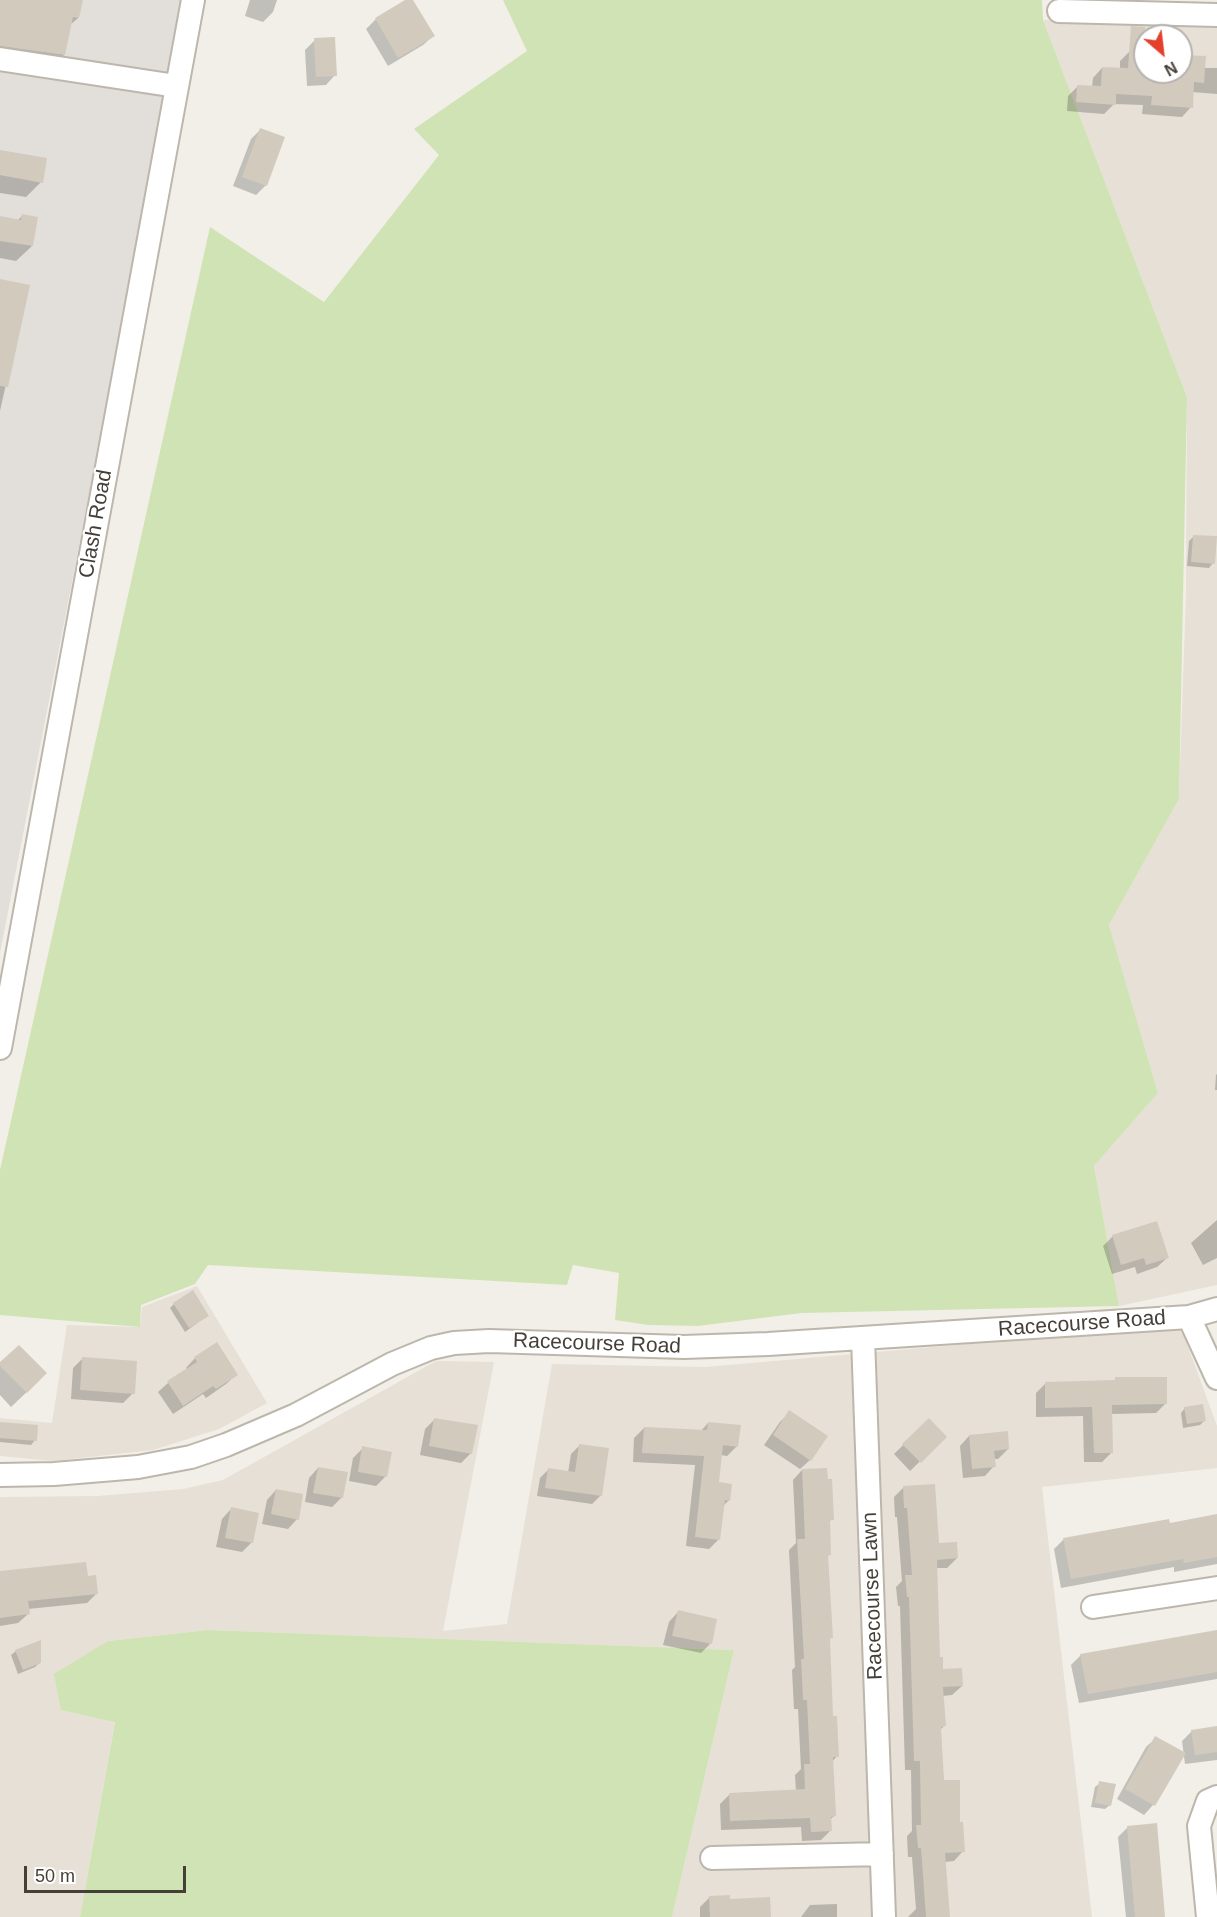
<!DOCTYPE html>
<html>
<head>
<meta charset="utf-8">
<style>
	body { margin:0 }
	#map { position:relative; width:1217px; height:1917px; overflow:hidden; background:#f2efe8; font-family:Helvetica,sans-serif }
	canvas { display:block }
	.north { position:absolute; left:1133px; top:24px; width:60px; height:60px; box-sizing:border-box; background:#fff; border:2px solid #b5b2af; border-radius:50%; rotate:152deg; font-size:16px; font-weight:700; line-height:24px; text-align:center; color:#453f37 }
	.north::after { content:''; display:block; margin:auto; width:21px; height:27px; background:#e5402c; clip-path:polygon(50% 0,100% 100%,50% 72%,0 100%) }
	.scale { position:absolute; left:24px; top:1866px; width:162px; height:27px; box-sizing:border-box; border:3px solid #453f37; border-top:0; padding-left:8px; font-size:18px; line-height:21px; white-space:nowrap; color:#453f37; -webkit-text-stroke:4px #fff; paint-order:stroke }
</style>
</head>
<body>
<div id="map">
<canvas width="1217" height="1917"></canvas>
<div class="north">N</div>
<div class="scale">50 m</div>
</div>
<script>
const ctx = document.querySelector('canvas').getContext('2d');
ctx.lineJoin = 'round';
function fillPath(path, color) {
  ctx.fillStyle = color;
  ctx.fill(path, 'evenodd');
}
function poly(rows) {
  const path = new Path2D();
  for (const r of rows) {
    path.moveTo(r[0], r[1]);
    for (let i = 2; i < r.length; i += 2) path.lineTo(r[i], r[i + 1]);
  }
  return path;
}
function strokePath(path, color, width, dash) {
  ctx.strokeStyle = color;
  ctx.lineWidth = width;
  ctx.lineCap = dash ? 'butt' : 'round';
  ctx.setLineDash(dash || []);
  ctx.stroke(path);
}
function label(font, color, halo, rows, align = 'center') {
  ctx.font = font + ' Helvetica,sans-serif';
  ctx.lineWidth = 4.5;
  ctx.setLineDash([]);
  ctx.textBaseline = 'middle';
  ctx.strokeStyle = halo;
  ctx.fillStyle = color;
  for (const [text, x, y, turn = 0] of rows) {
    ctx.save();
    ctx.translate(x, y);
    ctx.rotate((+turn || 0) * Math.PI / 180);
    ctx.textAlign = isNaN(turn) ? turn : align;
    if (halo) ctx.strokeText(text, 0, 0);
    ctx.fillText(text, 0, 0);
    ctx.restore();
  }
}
const residential = poly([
	[1043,20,1217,27,1217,1285,1119,1306,1094,1166,1158,1093,1109,925,1179,799,1186,594,1187,397],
	[1145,36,1181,36,1181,72,1145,72],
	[197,1286,267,1403,219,1429,153,1450,53,1461,0,1456,0,1418,52,1423,67,1325,140,1327,142,1307],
	[1172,1326,1183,1333,1217,1426,1217,1468,1042,1487,1092,1917,672,1917,734,1650,208,1630,108,1641,61,1710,115,1721,80,1917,0,1917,0,1497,98,1496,183,1489,223,1480,436,1361,494,1362,443,1631,507,1624,552,1364,706,1367]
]);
const industrial = poly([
	[0,0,185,0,0,953]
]);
const green = poly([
	[503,0,1042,0,1043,20,1187,397,1179,799,1109,925,1158,1093,1094,1166,1119,1306,802,1313,698,1326,648,1325,615,1320,619,1273,573,1265,567,1285,208,1265,195,1284,141,1305,140,1327,0,1315,0,1170,210,227,324,302,439,155,414,129,527,51],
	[208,1630,734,1650,672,1917,80,1917,115,1722,61,1710,54,1674,108,1641]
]);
const shadow = poly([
	[0,0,81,0,78,18,69,26,64,55,45,73,0,66],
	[250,0,277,0,273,12,263,22,245,16],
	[408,0,412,0,433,36,423,45,388,66,366,29,376,19],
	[315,40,335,75,326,85,307,86,305,50],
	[1130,51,1145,52,1145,72,1181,72,1181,56,1204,68,1217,68,1217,94,1192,92,1191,107,1182,117,1142,114,1143,105,1114,104,1104,114,1067,111,1068,96,1078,86,1092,87,1093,78,1102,68,1120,69,1120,61],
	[261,129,266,185,256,195,233,186,251,139],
	[0,151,41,182,26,197,0,193],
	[22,216,32,246,16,261,0,258,0,218,17,221],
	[0,280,28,286,0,411],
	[1194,536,1213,563,1209,568,1187,566,1189,541],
	[1217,1074,1217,1090,1215,1090,1216,1075],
	[1217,1220,1217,1258,1203,1265,1191,1243],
	[1113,1236,1167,1258,1157,1267,1137,1274,1135,1267,1112,1274,1103,1246],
	[174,1304,208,1315,185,1332,170,1308],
	[83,1358,133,1393,123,1403,71,1399,73,1368],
	[195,1358,236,1375,226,1384,206,1398,203,1394,173,1414,158,1392,168,1383,187,1370,186,1368],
	[0,1364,31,1388,11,1407,0,1395],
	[1116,1379,1166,1403,1156,1413,1111,1414,1112,1452,1102,1462,1084,1462,1083,1416,1036,1417,1036,1393,1045,1384,1112,1382],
	[1185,1408,1204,1421,1200,1425,1183,1428,1181,1413],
	[790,1412,810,1460,800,1469,764,1445,780,1422],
	[435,1419,471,1453,461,1463,420,1455,425,1429],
	[929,1420,945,1437,910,1471,894,1454],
	[0,1423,35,1440,31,1445,0,1442],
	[708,1423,737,1446,727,1456,721,1455,717,1484,729,1500,723,1506,719,1539,709,1549,686,1546,695,1465,633,1462,634,1438,644,1428,701,1431],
	[969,1436,1008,1449,998,1459,994,1459,994,1466,985,1476,963,1478,960,1446],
	[579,1446,601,1495,592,1504,537,1496,540,1478,548,1470,568,1473,571,1454],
	[363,1448,385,1477,376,1486,349,1481,353,1458],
	[318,1468,342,1497,332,1507,305,1502,309,1478],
	[826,1469,832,1519,828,1523,830,1554,826,1558,831,1638,828,1640,832,1718,837,1756,832,1762,834,1816,830,1820,831,1830,821,1840,802,1841,801,1827,721,1830,720,1804,729,1795,796,1791,795,1775,801,1769,798,1709,794,1709,792,1670,795,1667,789,1550,796,1543,793,1480,802,1470],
	[903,1488,937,1545,957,1558,947,1568,935,1568,939,1659,941,1670,962,1686,952,1695,942,1696,944,1726,940,1730,943,1782,959,1824,963,1851,954,1861,944,1862,948,1917,908,1917,916,1909,912,1857,908,1857,907,1836,912,1831,911,1770,905,1770,900,1606,898,1606,896,1587,902,1581,897,1517,895,1517,894,1497],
	[276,1490,297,1519,288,1529,262,1524,267,1500],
	[231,1509,252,1542,242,1552,216,1547,222,1519],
	[1217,1516,1217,1564,1174,1572,1174,1567,1061,1588,1054,1549,1063,1540,1168,1525],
	[0,1573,86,1577,97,1593,87,1603,28,1609,28,1614,18,1623,0,1626],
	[678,1612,710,1644,701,1653,663,1645,669,1622],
	[1217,1632,1217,1679,1079,1703,1071,1665,1081,1655],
	[16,1651,40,1662,35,1667,18,1674,11,1655],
	[1217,1728,1217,1760,1185,1764,1182,1741,1192,1731],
	[1156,1738,1153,1805,1144,1815,1117,1799,1146,1747],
	[1100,1783,1110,1805,1105,1809,1091,1807,1095,1787],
	[1128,1827,1164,1917,1126,1917,1118,1837],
	[710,1897,729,1900,769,1917,700,1917,700,1907],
	[837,1904,837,1917,801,1917,810,1905]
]);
const building = poly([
	[0,0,83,0,79,18,73,17,65,55,0,46],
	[405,0,413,0,435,36,398,58,375,18],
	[1131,26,1145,27,1145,72,1181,72,1181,55,1206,56,1204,83,1194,82,1193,108,1151,105,1152,96,1116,94,1116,105,1076,102,1077,85,1101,86,1102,67,1128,68],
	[335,37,337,76,316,77,314,38],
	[260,128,285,137,267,186,242,177],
	[0,150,47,158,43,183,0,175],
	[22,214,38,217,33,246,0,241,0,216,21,220],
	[0,279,30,285,8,387,0,386],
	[1193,535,1217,536,1215,564,1191,562],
	[1157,1221,1169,1258,1146,1265,1144,1258,1121,1265,1112,1235],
	[193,1290,209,1316,189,1328,173,1303],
	[217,1342,238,1375,216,1389,213,1386,183,1406,167,1381,197,1362,194,1357],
	[19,1345,47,1373,27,1393,0,1366,0,1362],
	[82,1357,137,1361,135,1394,80,1390],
	[1115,1377,1167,1377,1167,1404,1112,1405,1113,1453,1094,1453,1092,1407,1045,1408,1045,1382,1115,1380],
	[1203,1404,1206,1421,1187,1424,1184,1407],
	[789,1410,828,1436,811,1461,773,1435],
	[434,1418,478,1425,472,1454,429,1446],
	[929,1418,947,1437,921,1463,902,1444],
	[0,1422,38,1425,37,1441,0,1438],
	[708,1422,741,1425,738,1447,723,1445,719,1482,732,1484,730,1501,725,1500,720,1540,695,1537,704,1456,642,1453,644,1427,707,1430],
	[1008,1431,1009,1449,994,1451,996,1467,972,1469,969,1435],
	[579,1444,609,1448,602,1496,545,1488,548,1468,575,1472],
	[362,1446,392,1452,387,1477,358,1472],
	[318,1467,348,1472,343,1498,313,1493],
	[827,1468,828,1479,832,1479,834,1520,830,1520,831,1555,828,1555,833,1638,830,1638,833,1716,837,1716,839,1757,833,1757,836,1816,831,1817,832,1831,811,1832,810,1818,730,1821,729,1793,805,1789,804,1764,810,1764,807,1700,803,1700,801,1659,804,1659,797,1539,805,1539,802,1469],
	[935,1484,939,1543,957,1542,958,1558,937,1560,940,1657,943,1657,943,1669,962,1668,963,1686,943,1687,946,1726,941,1727,944,1780,960,1780,960,1822,963,1822,965,1852,945,1853,950,1917,926,1917,921,1848,918,1848,916,1825,921,1825,920,1761,914,1761,909,1597,907,1597,905,1575,912,1575,907,1508,904,1508,903,1486],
	[276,1489,303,1494,299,1520,271,1514],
	[231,1507,259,1513,253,1543,225,1538],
	[1217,1514,1217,1557,1184,1563,1183,1559,1071,1579,1063,1538,1169,1519,1170,1523],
	[86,1562,88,1576,96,1575,98,1594,28,1601,30,1614,0,1618,0,1571],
	[678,1610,717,1619,712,1644,672,1636],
	[1217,1630,1217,1672,1088,1694,1080,1654],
	[41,1640,41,1663,23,1670,15,1650],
	[1217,1726,1217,1752,1195,1755,1191,1730],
	[1155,1736,1186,1753,1155,1806,1125,1789],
	[1099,1781,1116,1784,1111,1806,1095,1803],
	[1157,1823,1165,1917,1135,1917,1127,1826],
	[730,1895,730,1899,770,1897,771,1917,710,1917,709,1896]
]);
const minor = poly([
	[1059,11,1217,15],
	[0,59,176,86],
	[0,1048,193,0],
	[1189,1317,1217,1378],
	[863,1338,884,1917],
	[0,1475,54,1474,138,1467,191,1457,226,1445,296,1415,392,1364,431,1348,454,1343,489,1341,684,1347,768,1344,1189,1317,1217,1309],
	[1093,1607,1217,1588],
	[712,1858,882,1854],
	[1208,1917,1199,1826,1208,1801,1217,1797]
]);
const streetNames = [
	["Clash Road",96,524,-80],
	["Racecourse Road",1082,1324,-4],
	["Racecourse Road",597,1344,2],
	["Racecourse Lawn",873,1596,-92]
];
fillPath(residential, '#e6e0d6');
fillPath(industrial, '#e2ded9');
fillPath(green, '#d0e3b4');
fillPath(shadow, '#0003');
fillPath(building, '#d3cabe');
strokePath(minor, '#bdb6ab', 26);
strokePath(minor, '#fff', 22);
label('21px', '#453f37', '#fff', streetNames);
</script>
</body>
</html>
